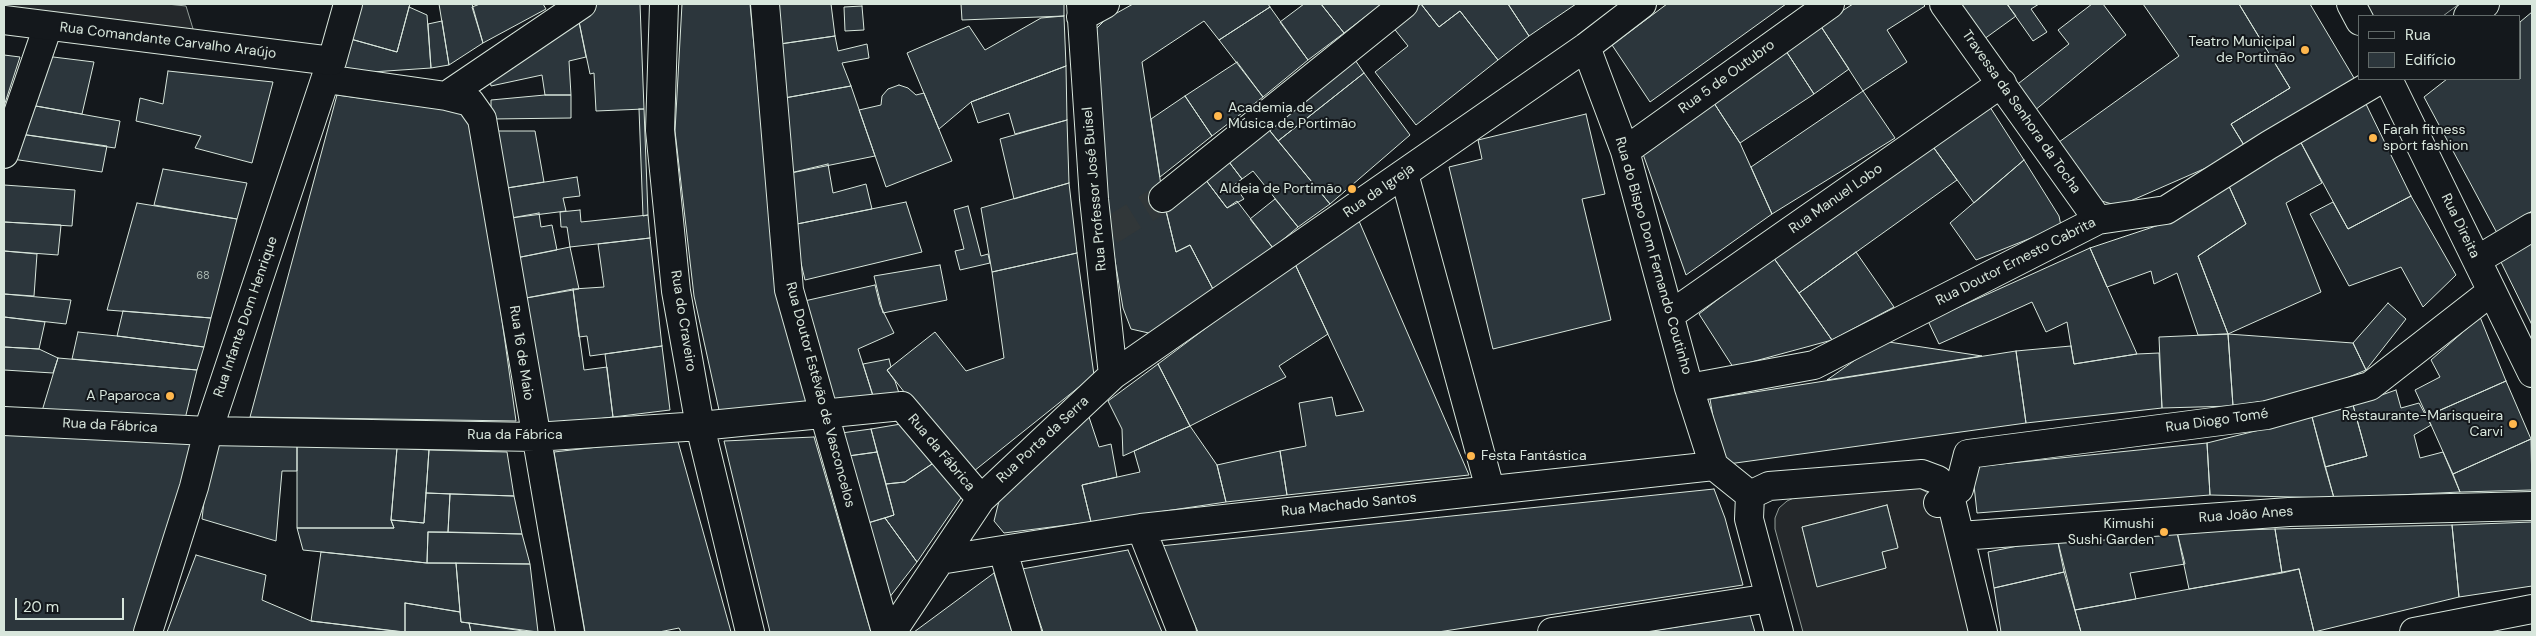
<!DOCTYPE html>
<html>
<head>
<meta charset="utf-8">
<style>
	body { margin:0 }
	#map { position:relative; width:2536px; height:636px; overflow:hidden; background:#14181c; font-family:"DM Sans",sans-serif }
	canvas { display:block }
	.frame { position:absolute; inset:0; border:5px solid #d8e6dc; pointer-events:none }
	.legend { position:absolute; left:2358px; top:15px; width:162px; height:65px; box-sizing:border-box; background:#14181c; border:1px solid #626a69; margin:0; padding:6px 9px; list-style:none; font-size:15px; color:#d8e6dc }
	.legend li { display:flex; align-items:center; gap:10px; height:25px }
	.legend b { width:25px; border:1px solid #626a69 }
	.scale { position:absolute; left:15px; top:598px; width:109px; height:22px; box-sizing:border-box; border:2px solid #d8e6dc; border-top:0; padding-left:6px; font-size:15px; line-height:18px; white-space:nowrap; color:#d8e6dc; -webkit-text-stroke:4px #14181c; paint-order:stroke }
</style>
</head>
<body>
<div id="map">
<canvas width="2536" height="636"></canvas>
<div class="frame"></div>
<ul class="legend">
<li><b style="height:6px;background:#14181c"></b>Rua</li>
<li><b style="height:14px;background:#2c363c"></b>Edifício</li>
</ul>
<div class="scale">20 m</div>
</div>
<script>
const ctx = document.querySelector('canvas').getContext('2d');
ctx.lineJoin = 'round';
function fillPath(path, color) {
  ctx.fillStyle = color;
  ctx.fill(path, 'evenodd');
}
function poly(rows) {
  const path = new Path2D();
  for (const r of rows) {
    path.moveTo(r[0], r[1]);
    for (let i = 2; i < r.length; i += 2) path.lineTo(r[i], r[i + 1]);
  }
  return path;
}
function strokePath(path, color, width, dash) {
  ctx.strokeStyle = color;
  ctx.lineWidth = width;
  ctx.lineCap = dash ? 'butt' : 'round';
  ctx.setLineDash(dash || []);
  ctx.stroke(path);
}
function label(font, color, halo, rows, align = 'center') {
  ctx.font = font + ' "DM Sans",sans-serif';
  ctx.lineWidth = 4;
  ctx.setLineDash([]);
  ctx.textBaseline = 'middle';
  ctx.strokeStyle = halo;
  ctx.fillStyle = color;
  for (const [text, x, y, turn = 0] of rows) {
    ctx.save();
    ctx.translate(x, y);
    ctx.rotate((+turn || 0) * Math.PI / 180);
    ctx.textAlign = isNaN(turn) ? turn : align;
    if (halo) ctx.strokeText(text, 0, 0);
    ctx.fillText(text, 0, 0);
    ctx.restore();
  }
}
const green = poly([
	[2366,4,2459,4,2443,16,2373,16,2366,4]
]);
const parking = poly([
	[4,4,167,4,186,6,198,45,4,20,4,4],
	[1918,487,1936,498,1972,632,1803,632,1775,529,1775,518,1779,508,1787,501,1796,497,1918,487],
	[1887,505,1898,547,1882,552,1886,568,1817,586,1802,527,1887,505]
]);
const building = poly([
	[356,4,410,4,397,52,347,38,356,4],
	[439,4,472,4,483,43,449,65,439,4],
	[480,4,543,4,546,9,483,43,472,7,480,4],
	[591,4,640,4,644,109,596,111,594,73,590,74,577,12,591,4],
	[682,4,750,4,779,302,808,403,719,410,694,296,675,131,682,4],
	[777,4,831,4,835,36,780,44,777,4],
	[961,4,1064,4,1064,16,962,20,961,4],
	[1133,4,1268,4,1270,7,1219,40,1204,21,1142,62,1163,198,1176,252,1190,245,1215,293,1153,334,1131,329,1123,308,1110,231,1093,32,1106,19,1133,4],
	[1304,4,1321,4,1344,33,1308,60,1280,22,1304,4],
	[1321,4,1382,4,1344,33,1321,4],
	[1421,4,1508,4,1529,36,1498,60,1460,11,1439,27,1421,4],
	[1421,4,1439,27,1460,11,1498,60,1416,125,1375,72,1408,46,1392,26,1421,4],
	[1508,4,1576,4,1529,36,1508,4],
	[1667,4,1786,4,1650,102,1612,45,1667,4],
	[1853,4,1923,4,1925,6,1887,30,1907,62,1863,91,1820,25,1853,4],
	[1954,4,2007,4,2016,16,1980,42,1954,4],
	[2007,4,2039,4,2031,9,2047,32,2033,41,2007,4],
	[2092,4,2103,4,2126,35,2034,111,2014,87,2069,44,2058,30,2092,4],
	[2143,4,2239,4,2290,88,2231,124,2247,150,2119,206,2098,200,2059,142,2179,56,2143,4],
	[2239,4,2310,4,2357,83,2247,150,2231,124,2290,88,2239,4],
	[862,6,864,30,845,31,844,7,862,6],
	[409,7,427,15,431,68,342,74,347,38,397,52,409,7],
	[1270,7,1308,60,1263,97,1219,40,1270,7],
	[577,12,586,57,569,61,571,95,545,95,542,75,491,86,489,75,577,12],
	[2532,12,2532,211,2497,233,2424,97,2447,79,2520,79,2520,22,2532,12],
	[1064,16,1066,66,971,102,939,129,907,53,969,26,985,50,1041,18,1064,16],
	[442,21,449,65,431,68,428,24,442,21],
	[1820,25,1849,69,1814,94,1786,51,1820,25],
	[835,36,838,51,867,44,869,58,842,63,851,86,779,99,780,44,835,36],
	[1786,51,1814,94,1740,143,1712,100,1786,51],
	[4,55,20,57,4,106,4,55],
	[45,56,94,62,82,114,30,105,45,56],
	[1353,57,1364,73,1278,141,1266,126,1353,57],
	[1237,62,1263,97,1212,136,1185,96,1237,62],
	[1066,66,1067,120,1015,134,1009,113,978,123,971,102,1066,66],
	[168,71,273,82,252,163,195,148,201,136,136,121,140,98,163,104,168,71],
	[1364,73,1410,135,1330,204,1278,141,1364,73],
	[899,85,908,88,916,95,924,93,952,161,886,187,859,110,881,105,882,96,888,89,899,85],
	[851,86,875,156,786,174,779,99,851,86],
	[1863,91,1895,138,1772,214,1751,167,1863,91],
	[337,95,463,112,476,133,516,421,250,417,337,95],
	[545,95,571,95,571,118,491,119,491,100,545,95],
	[1185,96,1212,136,1160,177,1151,119,1185,96],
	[1712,100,1740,143,1772,214,1686,275,1643,154,1712,100],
	[1988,104,2024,160,1974,203,1931,144,1988,104],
	[2366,104,2411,196,2348,229,2299,139,2366,104],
	[30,105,120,121,115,148,20,134,30,105],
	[639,109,644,109,648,215,643,216,639,109],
	[1586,114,1605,194,1582,199,1611,320,1493,349,1449,167,1482,159,1478,140,1586,114],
	[1067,120,1069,183,1014,199,1000,139,1067,120],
	[1266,126,1330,204,1298,227,1253,171,1242,179,1226,158,1266,126],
	[497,131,535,131,544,182,507,188,497,131],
	[20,134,107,146,102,172,12,159,20,134],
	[2299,139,2322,183,2286,203,2321,292,2228,334,2198,256,2246,224,2228,184,2299,139],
	[1931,144,1957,180,1799,293,1773,257,1931,144],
	[1226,158,1242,179,1234,185,1244,199,1227,208,1202,175,1226,158],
	[2024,160,2059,216,2061,226,1976,260,1950,223,2024,160],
	[828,164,833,193,866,184,872,209,792,225,786,174,828,164],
	[163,169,247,183,237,219,154,205,163,169],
	[1202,175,1227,208,1237,201,1273,248,1215,293,1190,245,1176,252,1165,207,1202,175],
	[577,177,580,196,563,198,566,211,511,218,507,188,577,177],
	[1069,183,1077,253,992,272,981,208,1069,183],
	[2228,184,2246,224,2198,256,2228,334,2198,335,2177,273,2154,284,2151,271,2107,287,2090,248,2168,222,2228,184],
	[4,185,75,190,72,226,4,222,4,185],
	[2411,196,2456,275,2423,307,2401,267,2349,286,2310,214,2333,202,2348,229,2411,196],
	[1275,199,1298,227,1273,248,1250,219,1275,199],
	[906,202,922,252,805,280,792,225,906,202],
	[137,203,237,219,211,318,107,310,137,203],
	[968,206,981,256,988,254,990,263,960,270,955,251,964,249,954,210,968,206],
	[580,210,581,222,648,215,650,238,570,247,567,227,561,227,560,212,580,210],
	[539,213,541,227,552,225,557,250,516,258,511,218,539,213],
	[1359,221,1469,475,1287,495,1280,451,1306,446,1299,403,1332,397,1336,416,1364,411,1294,262,1359,221],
	[4,222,61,225,58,255,4,251,4,222],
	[2532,237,2532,325,2499,258,2532,237],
	[650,238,662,346,590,356,587,336,579,337,573,289,604,287,598,244,650,238],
	[570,247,579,289,526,298,516,258,570,247],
	[2090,248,2137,354,2074,364,2067,322,2046,332,2032,302,1939,344,1928,321,2090,248],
	[4,251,37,254,34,296,4,294,4,251],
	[1856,252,1894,307,1832,340,1799,293,1856,252],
	[1077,253,1094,375,969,475,887,370,935,332,966,371,1004,358,992,272,1077,253],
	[1773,257,1832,340,1733,367,1699,314,1773,257],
	[1294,262,1328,334,1279,366,1286,377,1190,426,1158,364,1294,262],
	[940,265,947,300,883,313,874,276,940,265],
	[875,285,880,305,894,333,858,349,874,399,831,405,800,302,875,285],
	[573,289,584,370,607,367,613,417,544,426,526,298,573,289],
	[4,294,71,300,66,324,4,317,4,294],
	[2388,303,2406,319,2366,370,2353,343,2388,303],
	[123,311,211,318,204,347,117,336,123,311],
	[4,317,45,322,39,349,4,347,4,317],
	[2480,317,2506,381,2427,416,2415,390,2440,377,2431,360,2480,317],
	[78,332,117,336,204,347,197,370,72,359,78,332],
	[2228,334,2233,406,2162,408,2159,337,2228,334],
	[2228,334,2353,343,2366,370,2307,394,2233,406,2228,334],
	[1882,341,1982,356,1827,380,1882,341],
	[662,346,670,410,613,417,605,354,662,346],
	[2071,346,2074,364,2137,354,2159,353,2162,408,2026,423,2016,351,2071,346],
	[4,347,39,349,58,358,53,373,4,370,4,347],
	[2016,351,2026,423,1721,465,1710,399,2016,351],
	[58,358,197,370,184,423,42,411,58,358],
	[889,359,891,367,887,370,895,381,899,393,874,399,863,364,889,359],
	[1158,364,1190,426,1123,456,1122,429,1108,401,1158,364],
	[2506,381,2531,439,2453,474,2427,416,2506,381],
	[2396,390,2401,408,2419,403,2431,425,2414,435,2420,458,2443,452,2460,492,2334,498,2325,467,2367,456,2353,405,2396,390],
	[2353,405,2367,456,2325,467,2312,417,2353,405],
	[1089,417,1099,447,1111,444,1117,477,1082,485,1091,522,1004,533,994,521,999,501,1089,417],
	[2312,417,2334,498,2210,495,2207,443,2312,417],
	[907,423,938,460,905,482,886,484,871,429,907,423],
	[1190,426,1217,465,1226,502,1091,522,1082,485,1140,472,1134,451,1190,426],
	[871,429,877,452,841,457,834,434,871,429],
	[4,433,195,444,134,632,4,632,4,433],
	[814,437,871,632,770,632,724,441,814,437],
	[677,438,731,632,681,632,679,628,659,632,585,632,554,452,677,438],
	[2531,439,2532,490,2460,492,2453,474,2531,439],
	[219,442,297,443,297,471,282,471,276,541,202,519,206,484,219,442],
	[297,443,397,448,391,520,394,528,297,528,297,443],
	[2207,443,2210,495,1977,513,1972,467,2207,443],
	[397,448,429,450,424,523,391,520,397,448],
	[429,450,507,452,514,496,426,493,429,450],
	[1280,451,1287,495,1226,502,1217,465,1280,451],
	[877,452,894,515,861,525,841,457,877,452],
	[938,460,963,495,917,562,885,518,894,515,886,484,905,482,938,460],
	[1714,489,1725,518,1743,585,1438,632,1198,632,1160,546,1714,489],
	[426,493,450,494,448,532,428,532,427,563,303,550,297,528,394,528,391,520,424,523,426,493],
	[450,494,514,496,522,534,448,532,450,494],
	[1887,505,1898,548,1882,552,1886,568,1817,587,1802,527,1887,505],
	[885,518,917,562,889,598,861,525,885,518],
	[2532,522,2532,586,2459,597,2452,525,2532,522],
	[2452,525,2459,597,2314,632,2299,569,2282,573,2275,529,2452,525],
	[2275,529,2282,573,2189,589,2177,532,2275,529],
	[428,532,522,534,530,564,427,563,428,532],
	[2177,532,2185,564,2130,573,2136,599,2075,610,2057,538,2177,532],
	[2057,538,2064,572,1994,588,1988,552,2057,538],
	[1128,550,1162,632,1043,632,1022,569,1128,550],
	[321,552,427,563,456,563,460,612,405,603,405,632,311,621,321,552],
	[196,555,266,575,262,600,311,621,402,632,167,632,196,555],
	[456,563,530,564,538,632,461,622,456,563],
	[2299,569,2314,632,2081,632,2075,610,2299,569],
	[2064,572,2081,632,2001,632,1994,588,2064,572],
	[994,573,1012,632,914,632,994,573],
	[405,603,460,612,461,622,469,623,471,632,405,632,405,603],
	[1750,615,1755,632,1645,632,1750,615],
	[469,623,530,632,471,632,469,623]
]);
const minorTunnel = poly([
	[1110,231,1163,198]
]);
const minor = poly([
	[664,4,660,130,676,291,700,426,750,632],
	[765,4,789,290,886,632],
	[1081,4,1094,199,1113,375],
	[1944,4,2098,220],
	[2351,4,2360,21],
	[2468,16,2485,4],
	[1081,17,1105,4],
	[1586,47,1625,151,1689,388,1714,466],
	[326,79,446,96,470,102,482,119,570,632],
	[2388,79,2532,373],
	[446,96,582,4],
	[1625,151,1830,4],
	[4,154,48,26],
	[1404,174,1490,489],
	[1163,198,1404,4],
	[2477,260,2532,227],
	[1670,315,2002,83],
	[1689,388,1814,365,2098,220,2166,210,2269,145,2381,79],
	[4,421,208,431,535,437,700,426,902,406,981,499],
	[1750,495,1769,486,1922,474,1938,480,1950,496,1983,632],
	[1750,495,1749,519,1779,632],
	[1938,503,1959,489,1968,454,2267,415,2370,386,2492,291],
	[1141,528,1182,632],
	[1960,536,2289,512,2532,506],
	[1003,551,1027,632],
	[940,560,1141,528,1714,466,1750,495],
	[148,632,194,487,208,431,331,62],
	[892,632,981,499,1113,375,1586,47,1642,4],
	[1552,632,1770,598],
	[2414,632,2532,609]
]);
const major = poly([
	[4,20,332,61,348,4]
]);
const markers = [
	[2305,50,5,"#ffb74d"],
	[1218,116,5,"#ffb74d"],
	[2373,138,5,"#ffb74d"],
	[1352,189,5,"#ffb74d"],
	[170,396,5,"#ffb74d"],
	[2513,424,5,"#ffb74d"],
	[1471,456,5,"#ffb74d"],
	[2164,532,5,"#ffb74d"]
];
const numberNames = [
	["68",203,276]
];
const streetNames = [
	["Rua Comandante Carvalho Araújo",168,41,7],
	["Rua 5 de Outubro",1727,77,-36],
	["Travessa da Senhora da Tocha",2021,112,55],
	["Rua Professor José Buisel",1095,189,-95],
	["Rua da Igreja",1379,191,-35],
	["Rua Manuel Lobo",1836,199,-35],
	["Rua Direita",2460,226,64],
	["Rua do Bispo Dom Fernando Coutinho",1653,256,74],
	["Rua Doutor Ernesto Cabrita",2016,262,-27],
	["Rua Infante Dom Henrique",246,317,-71],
	["Rua do Craveiro",683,321,81],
	["Rua 16 de Maio",521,353,81],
	["Rua Doutor Estêvão de Vasconcelos",820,395,75],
	["Rua Diogo Tomé",2217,421,-8],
	["Rua da Fábrica",110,426,3],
	["Rua da Fábrica",515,435],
	["Rua Porta da Serra",1043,440,-43],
	["Rua da Fábrica",941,453,50],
	["Rua Machado Santos",1349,505,-6],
	["Rua João Anes",2246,515,-4]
];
const poiNames = [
	["Teatro Municipal",2295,42],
	["de Portimão",2295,58],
	["Academia de",1228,108,"left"],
	["Música de Portimão",1228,124,"left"],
	["Farah fitness",2383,130,"left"],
	["sport fashion",2383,146,"left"],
	["Aldeia de Portimão",1342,189],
	["A Paparoca",160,396],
	["Restaurante-Marisqueira",2503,416],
	["Carvi",2503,432],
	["Festa Fantástica",1481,456,"left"],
	["Kimushi",2154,524],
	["Sushi Garden",2154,540]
];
fillPath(green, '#202428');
strokePath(green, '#939e99', 1);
fillPath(parking, '#24282b');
strokePath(parking, '#939e99', 1);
fillPath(building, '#2c363c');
strokePath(building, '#d8e6dc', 1);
strokePath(minorTunnel, '#313739', 28, [28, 14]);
strokePath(minor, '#d8e6dc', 30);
strokePath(major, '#d8e6dc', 30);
strokePath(minor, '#14181c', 28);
strokePath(major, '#14181c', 28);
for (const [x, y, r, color] of markers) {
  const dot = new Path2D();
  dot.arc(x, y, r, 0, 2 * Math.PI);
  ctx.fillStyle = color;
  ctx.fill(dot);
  strokePath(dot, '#14181c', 2);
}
label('11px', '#adbab4', null, numberNames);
label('14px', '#d8e6dc', '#14181c', streetNames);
label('14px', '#d8e6dc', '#14181c', poiNames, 'right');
</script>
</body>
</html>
